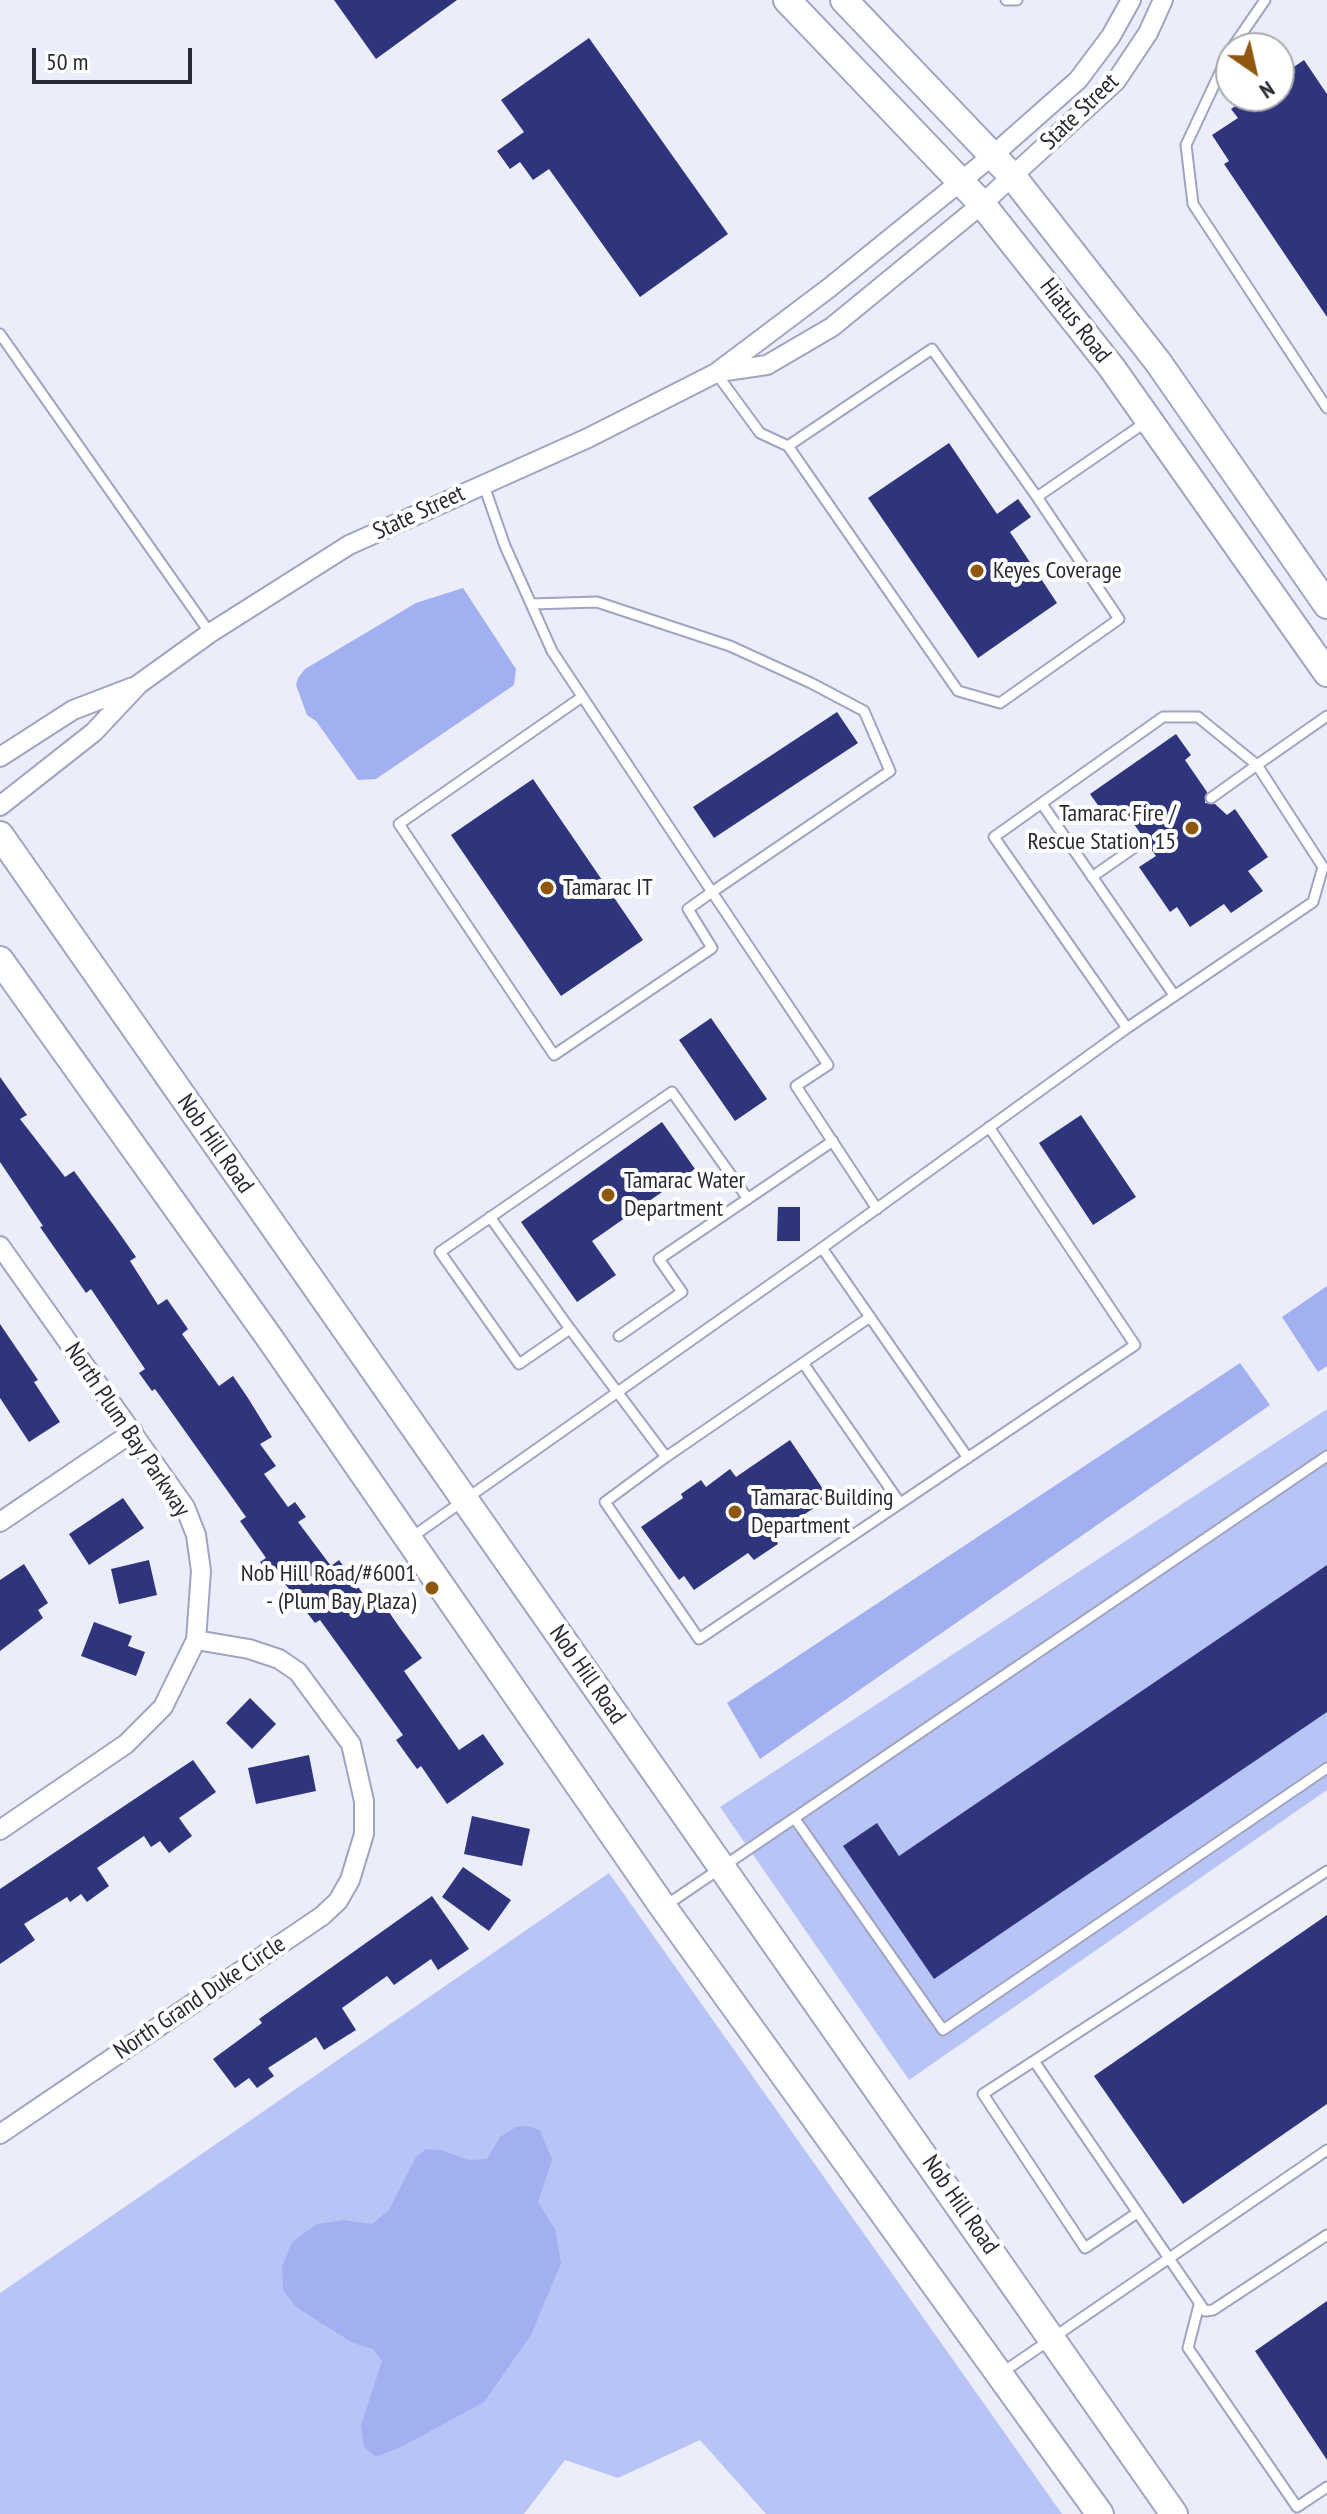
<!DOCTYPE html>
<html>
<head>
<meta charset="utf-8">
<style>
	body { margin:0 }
	#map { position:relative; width:1327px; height:2514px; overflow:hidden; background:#ebeefa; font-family:"PT Sans Narrow",sans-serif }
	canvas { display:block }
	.north { position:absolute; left:1215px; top:32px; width:80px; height:80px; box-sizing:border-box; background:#fff; border:2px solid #a9aaaf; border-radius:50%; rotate:146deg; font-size:22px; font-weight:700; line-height:32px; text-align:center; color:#282b36 }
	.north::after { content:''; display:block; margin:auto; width:28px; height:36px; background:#8f570f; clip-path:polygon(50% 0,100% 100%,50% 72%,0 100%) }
	.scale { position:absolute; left:32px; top:48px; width:160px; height:36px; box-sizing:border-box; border:4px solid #282b36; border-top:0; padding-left:10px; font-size:24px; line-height:28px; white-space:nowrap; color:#282b36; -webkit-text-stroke:6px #fff; paint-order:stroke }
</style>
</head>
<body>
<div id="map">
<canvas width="1327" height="2514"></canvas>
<div class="north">N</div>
<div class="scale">50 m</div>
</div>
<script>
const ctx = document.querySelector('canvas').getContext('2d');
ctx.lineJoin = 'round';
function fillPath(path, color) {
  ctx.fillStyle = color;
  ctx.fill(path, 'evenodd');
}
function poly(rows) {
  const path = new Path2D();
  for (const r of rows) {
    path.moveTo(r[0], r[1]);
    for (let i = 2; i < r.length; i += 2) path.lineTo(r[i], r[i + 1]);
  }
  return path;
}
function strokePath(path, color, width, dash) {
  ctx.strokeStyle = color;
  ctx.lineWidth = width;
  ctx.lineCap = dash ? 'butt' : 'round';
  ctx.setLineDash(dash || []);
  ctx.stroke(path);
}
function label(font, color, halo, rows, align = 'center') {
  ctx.font = font + ' "PT Sans Narrow",sans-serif';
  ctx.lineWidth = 8;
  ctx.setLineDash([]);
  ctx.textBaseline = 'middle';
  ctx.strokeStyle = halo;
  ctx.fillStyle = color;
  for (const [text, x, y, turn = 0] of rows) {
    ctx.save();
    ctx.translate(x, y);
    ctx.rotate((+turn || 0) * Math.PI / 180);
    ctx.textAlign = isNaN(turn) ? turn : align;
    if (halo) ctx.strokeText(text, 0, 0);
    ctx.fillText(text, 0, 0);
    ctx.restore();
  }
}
const green = poly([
	[1327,1409,1327,1790,909,2080,720,1807],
	[609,1873,1062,2514,766,2514,700,2440,618,2478,565,2460,524,2514,0,2514,0,2293]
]);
const water = poly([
	[463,588,516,669,514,685,376,779,358,780,316,721,307,715,296,685,298,678,305,669,416,603],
	[1327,1286,1327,1366,1318,1372,1282,1317],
	[1240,1363,1270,1405,760,1759,727,1703],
	[526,2126,540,2130,552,2160,538,2202,555,2229,561,2263,531,2335,484,2402,403,2446,376,2457,364,2447,361,2425,382,2361,373,2349,353,2343,296,2307,283,2290,282,2267,292,2242,317,2224,343,2220,372,2224,389,2210,416,2157,426,2149,441,2150,468,2160,487,2159,500,2137,516,2127]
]);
const building = poly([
	[334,0,457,0,376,59],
	[589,38,728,234,640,297,549,169,533,180,520,162,510,169,497,151,524,132,501,100],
	[1304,60,1327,94,1327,317,1224,164,1229,161,1212,135,1238,118,1231,109,1250,96,1279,96,1279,77],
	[949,443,997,514,1018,499,1031,517,1010,532,1057,603,978,658,868,498],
	[837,712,858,743,714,838,693,807],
	[1176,734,1191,755,1185,760,1207,792,1205,803,1215,804,1227,815,1235,809,1268,857,1248,871,1263,891,1231,913,1224,904,1190,927,1177,907,1170,912,1139,867,1156,856,1149,846,1151,835,1141,834,1120,805,1105,815,1090,794],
	[533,779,643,940,561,996,451,835],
	[711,1018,767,1099,735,1121,679,1040],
	[0,1077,27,1115,20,1119,65,1177,74,1171,115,1227,136,1257,130,1261,158,1305,167,1299,188,1329,182,1334,219,1386,233,1376,248,1398,272,1437,260,1444,276,1466,264,1474,288,1507,295,1502,306,1517,298,1522,331,1566,339,1560,366,1598,375,1592,400,1628,422,1658,404,1671,459,1750,483,1734,504,1764,447,1804,421,1766,417,1769,396,1740,403,1735,320,1620,315,1623,279,1576,273,1580,260,1562,266,1558,240,1521,246,1517,155,1389,152,1391,139,1373,145,1369,91,1289,86,1293,40,1227,43,1226,0,1162],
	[1081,1115,1136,1197,1093,1225,1039,1143],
	[662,1122,695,1169,592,1241,616,1275,577,1302,521,1222],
	[778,1207,800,1207,800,1241,777,1241],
	[0,1324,38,1380,34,1382,60,1422,29,1442,0,1398],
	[790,1440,829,1498,773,1535,778,1544,754,1560,748,1553,694,1590,684,1576,679,1580,641,1527,683,1498,681,1494,701,1480,706,1487,730,1469,736,1477],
	[123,1498,144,1528,89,1565,69,1534],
	[149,1560,157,1595,119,1604,111,1569],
	[24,1564,48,1603,38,1610,43,1618,0,1651,0,1580],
	[1327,1565,1327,1712,934,1979,843,1846,877,1823,899,1856],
	[94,1622,132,1636,128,1646,145,1652,136,1676,81,1656],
	[250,1698,276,1724,252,1749,226,1723],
	[309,1755,316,1791,256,1804,248,1768],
	[193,1760,216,1792,179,1818,192,1836,169,1853,160,1841,151,1847,144,1836,97,1868,109,1886,87,1902,81,1894,70,1902,67,1897,24,1924,35,1940,0,1964,0,1889],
	[472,1816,530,1829,522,1866,464,1854],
	[463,1867,511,1900,489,1931,442,1897],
	[432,1896,469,1949,438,1970,431,1959,394,1985,387,1976,342,2008,356,2030,324,2050,316,2037,268,2068,274,2076,257,2088,249,2078,235,2088,213,2059,262,2023,259,2019],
	[1327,1915,1327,2104,1183,2204,1094,2076],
	[1327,2301,1327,2460,1255,2351]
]);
const lane = poly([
	[1006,0,1017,0],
	[1232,48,1265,0],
	[1231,49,1186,145,1193,204,1327,408],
	[0,334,210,633],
	[716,373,760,433,788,446,958,691,1000,703,1119,619,1037,497,1146,422],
	[788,446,932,349,1037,497],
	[483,483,505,546,531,604,552,651,712,892,890,771,864,711,811,683,730,646,597,602,531,604],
	[582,697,399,824,554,1055,712,948,688,909,712,892,828,1065,796,1086,877,1209],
	[1042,804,1174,995],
	[1092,877,1145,840],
	[1127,1028,994,837,1163,717,1198,717,1257,765,1211,798],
	[748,1199,672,1092,440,1252,519,1364,570,1329,666,1457,605,1502,699,1639,1135,1345,989,1127],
	[490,1217,570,1329],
	[822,1248,968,1458],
	[619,1336,682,1292,659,1259,833,1141],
	[803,1363,900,1503],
	[666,1457,870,1317],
	[412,1537,822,1248,1127,1028,1313,902,1323,867,1257,765,1327,716],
	[795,1819,943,2030,1327,1768],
	[665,1906,1327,1456],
	[1034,2061,1205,2311,1213,2310,1327,2235],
	[1137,2213,1085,2248,983,2094,1327,1871],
	[1199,2305,1188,2348,1297,2507,1327,2487],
	[1003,2372,1327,2150]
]);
const street = poly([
	[719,372,767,365,832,327,982,204,1116,81,1148,33,1163,0],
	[0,757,73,710,133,687],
	[0,806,94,732,139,684,210,633,349,545,588,438,716,373,829,288,992,156,1078,80,1111,36,1131,0],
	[0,1246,185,1507,196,1535,201,1571,196,1640,163,1707,126,1744,0,1830],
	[0,1522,133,1432],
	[0,2134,322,1916,338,1901,350,1880,364,1834,364,1801,351,1744,298,1672,279,1659,249,1649,196,1640]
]);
const secondary = poly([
	[787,0,982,204,1112,368,1327,673],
	[844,0,1013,177,1158,362,1327,605],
	[0,835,1174,2514],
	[0,960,271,1340,663,1907,1100,2514]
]);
const markers = [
	[977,571,8,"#8f570f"],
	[1192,828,8,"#8f570f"],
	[547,888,8,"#8f570f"],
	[608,1195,8,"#8f570f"],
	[735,1512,8,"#8f570f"],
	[432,1588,8,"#8f570f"]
];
const streetNames = [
	["State Street",1080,112,-44],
	["Hiatus Road",1075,321,52],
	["State Street",419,513,-25],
	["Nob Hill Road",215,1144,55],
	["North Plum Bay Parkway",127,1430,56],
	["Nob Hill Road",587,1675,55],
	["North Grand Duke Circle",200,1998,-34],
	["Nob Hill Road",960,2205,55]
];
const poiNames = [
	["Keyes Coverage",993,571],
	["Tamarac Fire /",1176,814,"right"],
	["Rescue Station 15",1176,842,"right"],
	["Tamarac IT",563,888],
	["Tamarac Water",624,1181],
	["Department",624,1209],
	["Tamarac Building",751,1498],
	["Department",751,1526],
	["Nob Hill Road/#6001",416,1574,"right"],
	["- (Plum Bay Plaza)",416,1602,"right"]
];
fillPath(green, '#b9c4f6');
fillPath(water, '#a2aff1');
fillPath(building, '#2f357d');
strokePath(lane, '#9fa5c1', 13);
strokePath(street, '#9fa5c1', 22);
strokePath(secondary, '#9fa5c1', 30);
strokePath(lane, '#fff', 9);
strokePath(street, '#fff', 18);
strokePath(secondary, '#fff', 26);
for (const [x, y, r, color] of markers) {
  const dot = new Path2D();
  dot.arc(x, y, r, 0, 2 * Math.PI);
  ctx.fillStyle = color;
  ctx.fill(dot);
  strokePath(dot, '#fff', 3);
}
label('24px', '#282b36', '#fff', streetNames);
label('24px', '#282b36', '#fff', poiNames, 'left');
</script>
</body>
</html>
